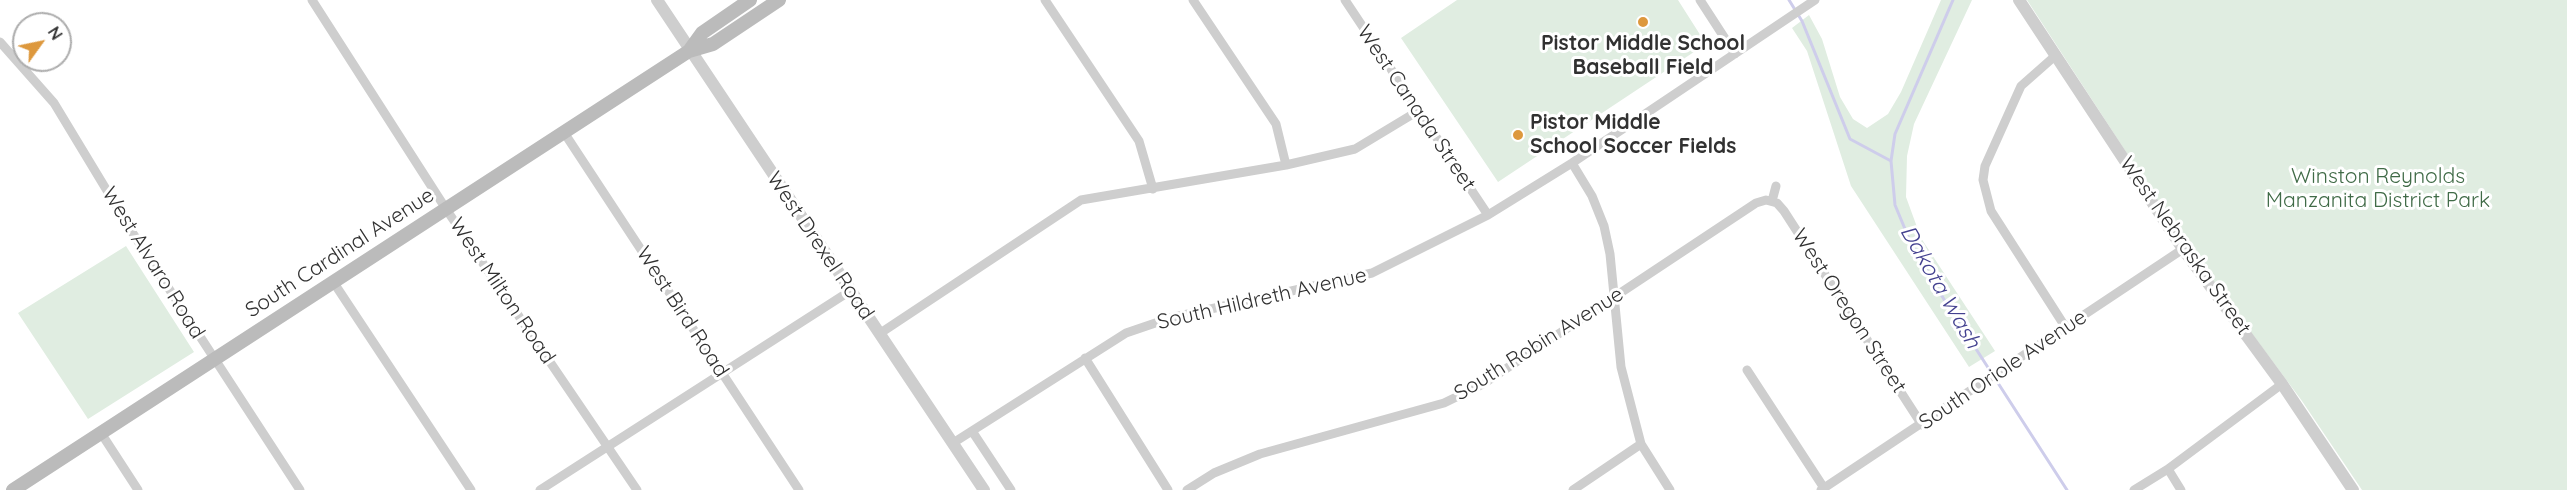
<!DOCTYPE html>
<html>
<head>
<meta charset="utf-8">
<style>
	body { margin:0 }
	#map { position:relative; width:2567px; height:490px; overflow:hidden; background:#fff; font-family:Quicksand,sans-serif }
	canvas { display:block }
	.north { position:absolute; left:12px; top:12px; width:60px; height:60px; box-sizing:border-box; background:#fff; border:2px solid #adadad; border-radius:50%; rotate:57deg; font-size:16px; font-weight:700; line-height:24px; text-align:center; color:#313131 }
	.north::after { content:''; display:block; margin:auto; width:21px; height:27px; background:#dd983d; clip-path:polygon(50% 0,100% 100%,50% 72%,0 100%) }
</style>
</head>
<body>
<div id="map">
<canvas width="2567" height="490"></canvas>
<div class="north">N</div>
</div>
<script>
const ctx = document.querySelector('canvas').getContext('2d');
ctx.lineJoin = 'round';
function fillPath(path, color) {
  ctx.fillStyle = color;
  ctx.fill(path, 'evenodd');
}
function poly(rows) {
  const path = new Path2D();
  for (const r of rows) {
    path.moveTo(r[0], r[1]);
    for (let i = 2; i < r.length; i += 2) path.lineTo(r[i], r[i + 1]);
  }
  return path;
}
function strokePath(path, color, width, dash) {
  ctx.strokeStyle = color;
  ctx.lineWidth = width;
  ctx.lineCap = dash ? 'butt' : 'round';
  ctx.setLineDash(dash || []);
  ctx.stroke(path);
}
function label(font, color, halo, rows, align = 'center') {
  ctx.font = font + ' Quicksand,sans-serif';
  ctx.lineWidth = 6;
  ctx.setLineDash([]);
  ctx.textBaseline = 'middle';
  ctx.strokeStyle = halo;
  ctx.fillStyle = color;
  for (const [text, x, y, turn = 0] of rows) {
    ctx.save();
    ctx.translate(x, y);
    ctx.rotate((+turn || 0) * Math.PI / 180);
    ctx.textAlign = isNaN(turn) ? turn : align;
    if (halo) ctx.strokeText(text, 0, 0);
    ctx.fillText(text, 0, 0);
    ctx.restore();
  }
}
const green = poly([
	[1457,0,1678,0,1706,44,1498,182,1401,38],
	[1941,0,1972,0,1914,124,1907,156,1906,197,1921,238,1995,351,1969,367,1851,186,1807,51,1792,28,1809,15,1822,39,1840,97,1853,119,1867,128,1888,114,1901,92],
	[2027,0,2567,0,2567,490,2362,490,2302,401,2188,247],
	[126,246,194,352,88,419,18,313]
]);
const stream = poly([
	[1789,0,1802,21,1850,139,1891,161],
	[1953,0,1895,134,1891,161,1895,205,1910,241,1938,290,2067,490]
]);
const minor = poly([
	[312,0,446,209,637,490],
	[1045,0,1139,141,1153,189],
	[1193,0,1276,124,1286,165],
	[1345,0,1488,215],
	[1700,0,1735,54],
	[0,42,54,103,132,232,300,490],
	[2055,56,2021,86,1985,166,1983,180,1991,211,2066,328],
	[565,134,799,490],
	[1572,163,1592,196,1604,226,1610,254,1621,367,1641,444,1670,490],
	[1772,201,1776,186],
	[334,283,471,490],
	[879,334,1081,200,1286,165,1355,149,1418,111],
	[1085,358,1168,490],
	[1747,370,1824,488],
	[972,431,1011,490],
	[101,433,138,490],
	[953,443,1126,333,1170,318,1372,273,1488,215,1572,163,1815,0],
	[2168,469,2181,490],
	[540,490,850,291],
	[1187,490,1214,473,1260,454,1444,403,1483,384,1756,203,1766,200,1777,203,1784,211,1922,425],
	[1573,490,1641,444],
	[1821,490,2183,249],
	[2134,490,2168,469,2282,384]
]);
const tertiary = poly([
	[657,0,984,490],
	[2019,0,2183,249,2282,384,2353,490]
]);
const secondary = poly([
	[689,51,702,33,750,0],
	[13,490,689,51,713,44,779,0]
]);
const markers = [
	[1643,22,6,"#dd983d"],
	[1518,135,6,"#dd983d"]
];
const poiNames = [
	["Pistor Middle School",1643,44],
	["Baseball Field",1643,68],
	["Pistor Middle",1530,123,"left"],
	["School Soccer Fields",1530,147,"left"]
];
const streetNames = [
	["West Canada Street",1416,108,56],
	["West Drexel Road",820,246,56],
	["West Nebraska Street",2185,246,55],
	["South Cardinal Avenue",340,253,-33],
	["West Alvaro Road",153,263,58],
	["West Milton Road",502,291,56],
	["South Hildreth Avenue",1262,299,-13],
	["West Oregon Street",1849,311,57],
	["West Bird Road",682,312,57],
	["South Robin Avenue",1539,344,-32],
	["South Oriole Avenue",2003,370,-34]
];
const parkNames = [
	["Winston Reynolds",2378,177],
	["Manzanita District Park",2378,201]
];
const waterNames = [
	["Dakota Wash",1940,287,60]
];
fillPath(green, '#e0ede1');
strokePath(stream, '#cecdeb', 3);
strokePath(minor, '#cecece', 9);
strokePath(tertiary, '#cecece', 12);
strokePath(secondary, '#bbb', 14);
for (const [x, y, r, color] of markers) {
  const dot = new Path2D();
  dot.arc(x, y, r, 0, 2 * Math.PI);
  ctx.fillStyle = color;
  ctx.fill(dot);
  strokePath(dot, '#fff', 2);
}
label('bold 21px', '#313131', '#fff', poiNames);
label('21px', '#313131', '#fff', streetNames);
label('21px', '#406b47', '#fff', parkNames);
label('italic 22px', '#444290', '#fff', waterNames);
</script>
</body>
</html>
